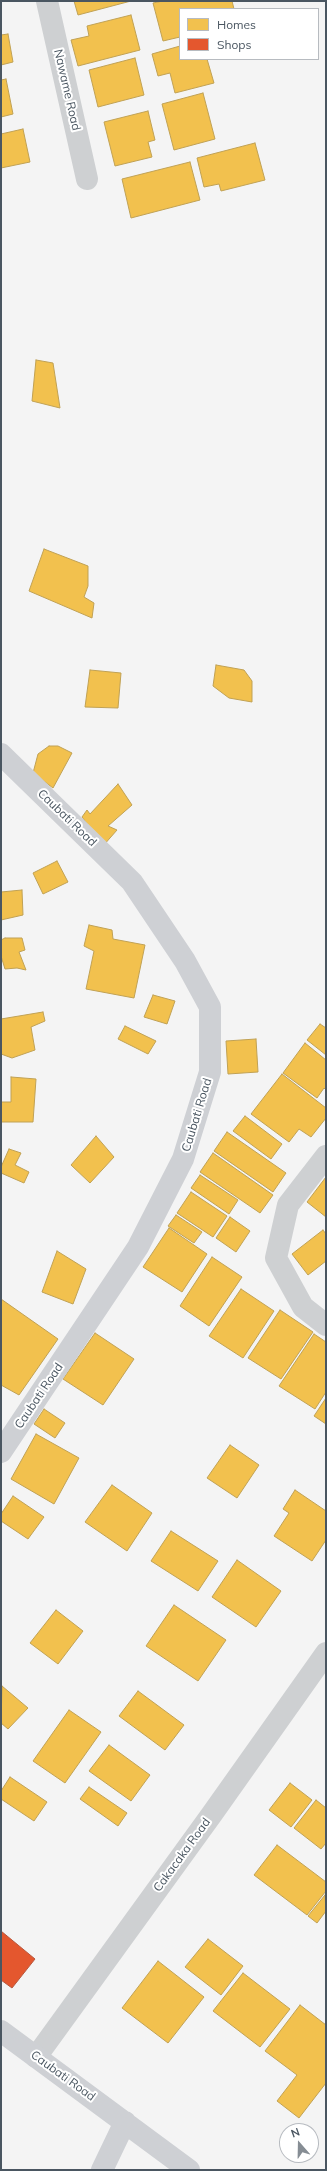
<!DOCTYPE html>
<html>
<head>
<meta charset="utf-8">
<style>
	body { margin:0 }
	#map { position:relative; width:327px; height:2171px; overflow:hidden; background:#f4f4f4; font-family:Mulish,sans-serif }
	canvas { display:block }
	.frame { position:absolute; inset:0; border:2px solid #4a5661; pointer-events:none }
	.legend { position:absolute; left:179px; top:8px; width:140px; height:52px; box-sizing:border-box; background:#fff; border:1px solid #b7bbc0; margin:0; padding:5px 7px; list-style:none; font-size:12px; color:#4a5661 }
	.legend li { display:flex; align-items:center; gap:8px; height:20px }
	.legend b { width:20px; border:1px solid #b7bbc0 }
	.north { position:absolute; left:279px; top:2123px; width:40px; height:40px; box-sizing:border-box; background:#fff; border:1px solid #b7bbc0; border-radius:50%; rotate:340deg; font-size:11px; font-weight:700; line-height:16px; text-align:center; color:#4a5661 }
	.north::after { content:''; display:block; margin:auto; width:14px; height:18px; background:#868d94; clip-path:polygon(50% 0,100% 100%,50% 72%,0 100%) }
</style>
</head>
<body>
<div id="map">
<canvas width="327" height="2171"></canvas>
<div class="frame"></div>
<ul class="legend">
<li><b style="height:11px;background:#f2c14e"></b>Homes</li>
<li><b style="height:11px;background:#e4572e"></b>Shops</li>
</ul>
<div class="north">N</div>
</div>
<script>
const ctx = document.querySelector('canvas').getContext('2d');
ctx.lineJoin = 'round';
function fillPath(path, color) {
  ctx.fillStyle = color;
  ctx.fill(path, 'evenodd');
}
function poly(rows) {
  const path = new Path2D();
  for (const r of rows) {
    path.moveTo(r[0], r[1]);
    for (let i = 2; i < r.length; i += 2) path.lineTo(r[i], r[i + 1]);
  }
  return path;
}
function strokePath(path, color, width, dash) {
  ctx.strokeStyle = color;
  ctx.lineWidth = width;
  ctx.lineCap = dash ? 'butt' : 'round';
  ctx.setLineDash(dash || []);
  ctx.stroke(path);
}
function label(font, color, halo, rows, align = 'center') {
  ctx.font = font + ' Mulish,sans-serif';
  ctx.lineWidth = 4;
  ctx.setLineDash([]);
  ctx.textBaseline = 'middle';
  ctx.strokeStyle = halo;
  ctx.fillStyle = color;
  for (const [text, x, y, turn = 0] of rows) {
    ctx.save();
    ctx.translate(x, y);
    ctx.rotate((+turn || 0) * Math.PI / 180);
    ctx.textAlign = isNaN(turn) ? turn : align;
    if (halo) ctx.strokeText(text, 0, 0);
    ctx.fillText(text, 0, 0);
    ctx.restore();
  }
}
const homes = poly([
	[74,1,131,1,78,15,74,1],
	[163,1,232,1,234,9,180,9,180,37,163,41,153,3,163,1],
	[131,15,140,50,78,66,71,40,89,36,87,26,131,15],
	[8,34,13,62,1,65,1,35,8,34],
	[180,46,180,59,207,59,214,83,175,93,170,73,158,76,152,54,180,46],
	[135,58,144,95,98,107,89,70,135,58],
	[6,79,13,114,1,117,1,80,6,79],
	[203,93,215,139,174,150,162,104,203,93],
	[148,111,155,140,148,142,152,157,115,166,104,122,148,111],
	[23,129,30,162,1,168,1,134,23,129],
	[255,143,265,180,221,191,219,184,204,187,197,158,255,143],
	[190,162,200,200,131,218,122,179,190,162],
	[36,360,53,363,60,408,32,401,36,360],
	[44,549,88,566,88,586,84,597,94,603,92,618,29,591,44,549],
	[216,665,244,670,252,681,252,702,229,698,213,686,216,665],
	[90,670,121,673,118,708,85,707,90,670],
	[49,746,58,746,72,753,53,788,33,773,38,754,49,746],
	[118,784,132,805,108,826,117,830,103,846,82,817,87,810,90,814,118,784],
	[57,861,68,882,43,894,33,873,57,861],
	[22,890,23,915,1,920,1,892,22,890],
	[89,925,112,930,113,939,145,945,134,998,86,989,94,951,84,946,89,925],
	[5,938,22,938,25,950,19,952,26,970,17,968,5,969,1,956,1,940,5,938],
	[153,995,175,1001,167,1024,144,1017,153,995],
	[43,1012,45,1021,31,1027,35,1050,12,1058,1,1054,1,1019,43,1012],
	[320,1024,326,1028,326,1055,307,1040,320,1024],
	[125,1026,156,1041,148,1054,118,1039,125,1026],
	[256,1039,258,1072,228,1074,226,1041,256,1039],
	[305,1043,326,1060,326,1090,324,1088,317,1098,283,1073,305,1043],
	[282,1074,326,1108,326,1118,311,1137,299,1129,289,1142,251,1114,282,1074],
	[11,1077,36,1079,33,1122,1,1122,1,1102,11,1102,11,1077],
	[245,1116,282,1144,271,1159,233,1131,245,1116],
	[227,1132,286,1173,273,1192,214,1151,227,1132],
	[96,1136,114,1157,90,1183,71,1165,96,1136],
	[9,1149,21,1153,15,1165,29,1172,24,1183,1,1173,1,1167,9,1149],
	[213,1153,273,1195,260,1213,200,1172,213,1153],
	[200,1175,238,1200,229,1214,191,1188,200,1175],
	[326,1177,326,1217,307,1202,326,1177],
	[191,1192,227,1216,213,1237,177,1213,191,1192],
	[176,1215,202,1232,194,1243,168,1226,176,1215],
	[230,1217,250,1231,236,1252,216,1238,230,1217],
	[169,1228,207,1254,182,1292,143,1267,169,1228],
	[323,1230,326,1234,326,1261,308,1275,292,1254,323,1230],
	[57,1251,86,1269,73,1304,42,1292,57,1251],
	[212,1257,242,1277,209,1326,180,1306,212,1257],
	[241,1289,274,1311,243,1358,209,1336,241,1289],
	[1,1299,58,1339,19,1395,1,1385,1,1299],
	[280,1310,313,1332,281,1379,248,1358,280,1310],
	[95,1333,134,1359,103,1405,63,1379,95,1333],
	[314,1334,326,1342,326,1392,315,1409,279,1386,314,1334],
	[326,1398,326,1424,314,1416,326,1398],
	[44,1409,65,1423,55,1438,34,1424,44,1409],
	[36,1434,79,1458,54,1504,11,1479,36,1434],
	[230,1445,259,1465,237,1498,207,1478,230,1445],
	[112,1485,152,1513,127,1551,85,1522,112,1485],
	[295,1490,326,1511,326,1540,312,1561,274,1536,289,1513,283,1509,295,1490],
	[13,1496,44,1517,28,1539,1,1521,1,1514,13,1496],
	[171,1531,218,1561,198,1591,151,1561,171,1531],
	[237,1560,281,1591,256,1627,212,1597,237,1560],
	[174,1605,226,1640,198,1681,146,1646,174,1605],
	[56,1610,83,1631,58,1664,30,1643,56,1610],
	[2,1686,28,1708,8,1729,1,1723,2,1686],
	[138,1691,184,1725,165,1750,119,1716,138,1691],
	[69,1710,101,1732,65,1783,33,1761,69,1710],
	[109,1745,150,1775,131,1801,89,1771,109,1745],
	[10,1777,47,1802,34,1821,1,1799,1,1791,10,1777],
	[290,1783,312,1800,291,1827,269,1810,290,1783],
	[89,1787,127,1813,118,1826,80,1799,89,1787],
	[316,1800,326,1808,326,1843,321,1849,294,1828,316,1800],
	[277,1845,326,1882,326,1891,307,1915,254,1875,277,1845],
	[325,1895,326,1911,317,1923,308,1916,325,1895],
	[208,1939,243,1966,221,1995,185,1967,208,1939],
	[158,1961,204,1997,168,2043,122,2008,158,1961],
	[243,1973,290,2009,260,2047,213,2011,243,1973],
	[300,2005,326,2025,326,2083,299,2118,277,2101,297,2075,265,2051,300,2005]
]);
const shops = poly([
	[1,1931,35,1959,12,1988,1,1980,1,1931]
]);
const street = poly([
	[47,1,87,179],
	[326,1156,288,1205,276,1258,303,1307,326,1325],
	[36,2057,212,1814,326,1653]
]);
const secondary = poly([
	[1,754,132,882,185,961,210,1007,210,1072,183,1159,138,1247,1,1452],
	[1,2031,189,2170],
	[102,2170,125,2122]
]);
const streetNames = [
	["Nawame Road",67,90,77],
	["Caubati Road",67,818,44],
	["Caubati Road",197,1115,-73],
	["Caubati Road",39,1396,-56],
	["Cakacaka Road",182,1855,-54],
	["Caubati Road",63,2076,36]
];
fillPath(homes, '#f2c14e');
strokePath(homes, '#c0a154', 1);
fillPath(shops, '#e4572e');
strokePath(shops, '#b6573d', 1);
strokePath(street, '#ced0d2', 22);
strokePath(secondary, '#ced0d4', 22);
label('12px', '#4a5661', '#fff', streetNames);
</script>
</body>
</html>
